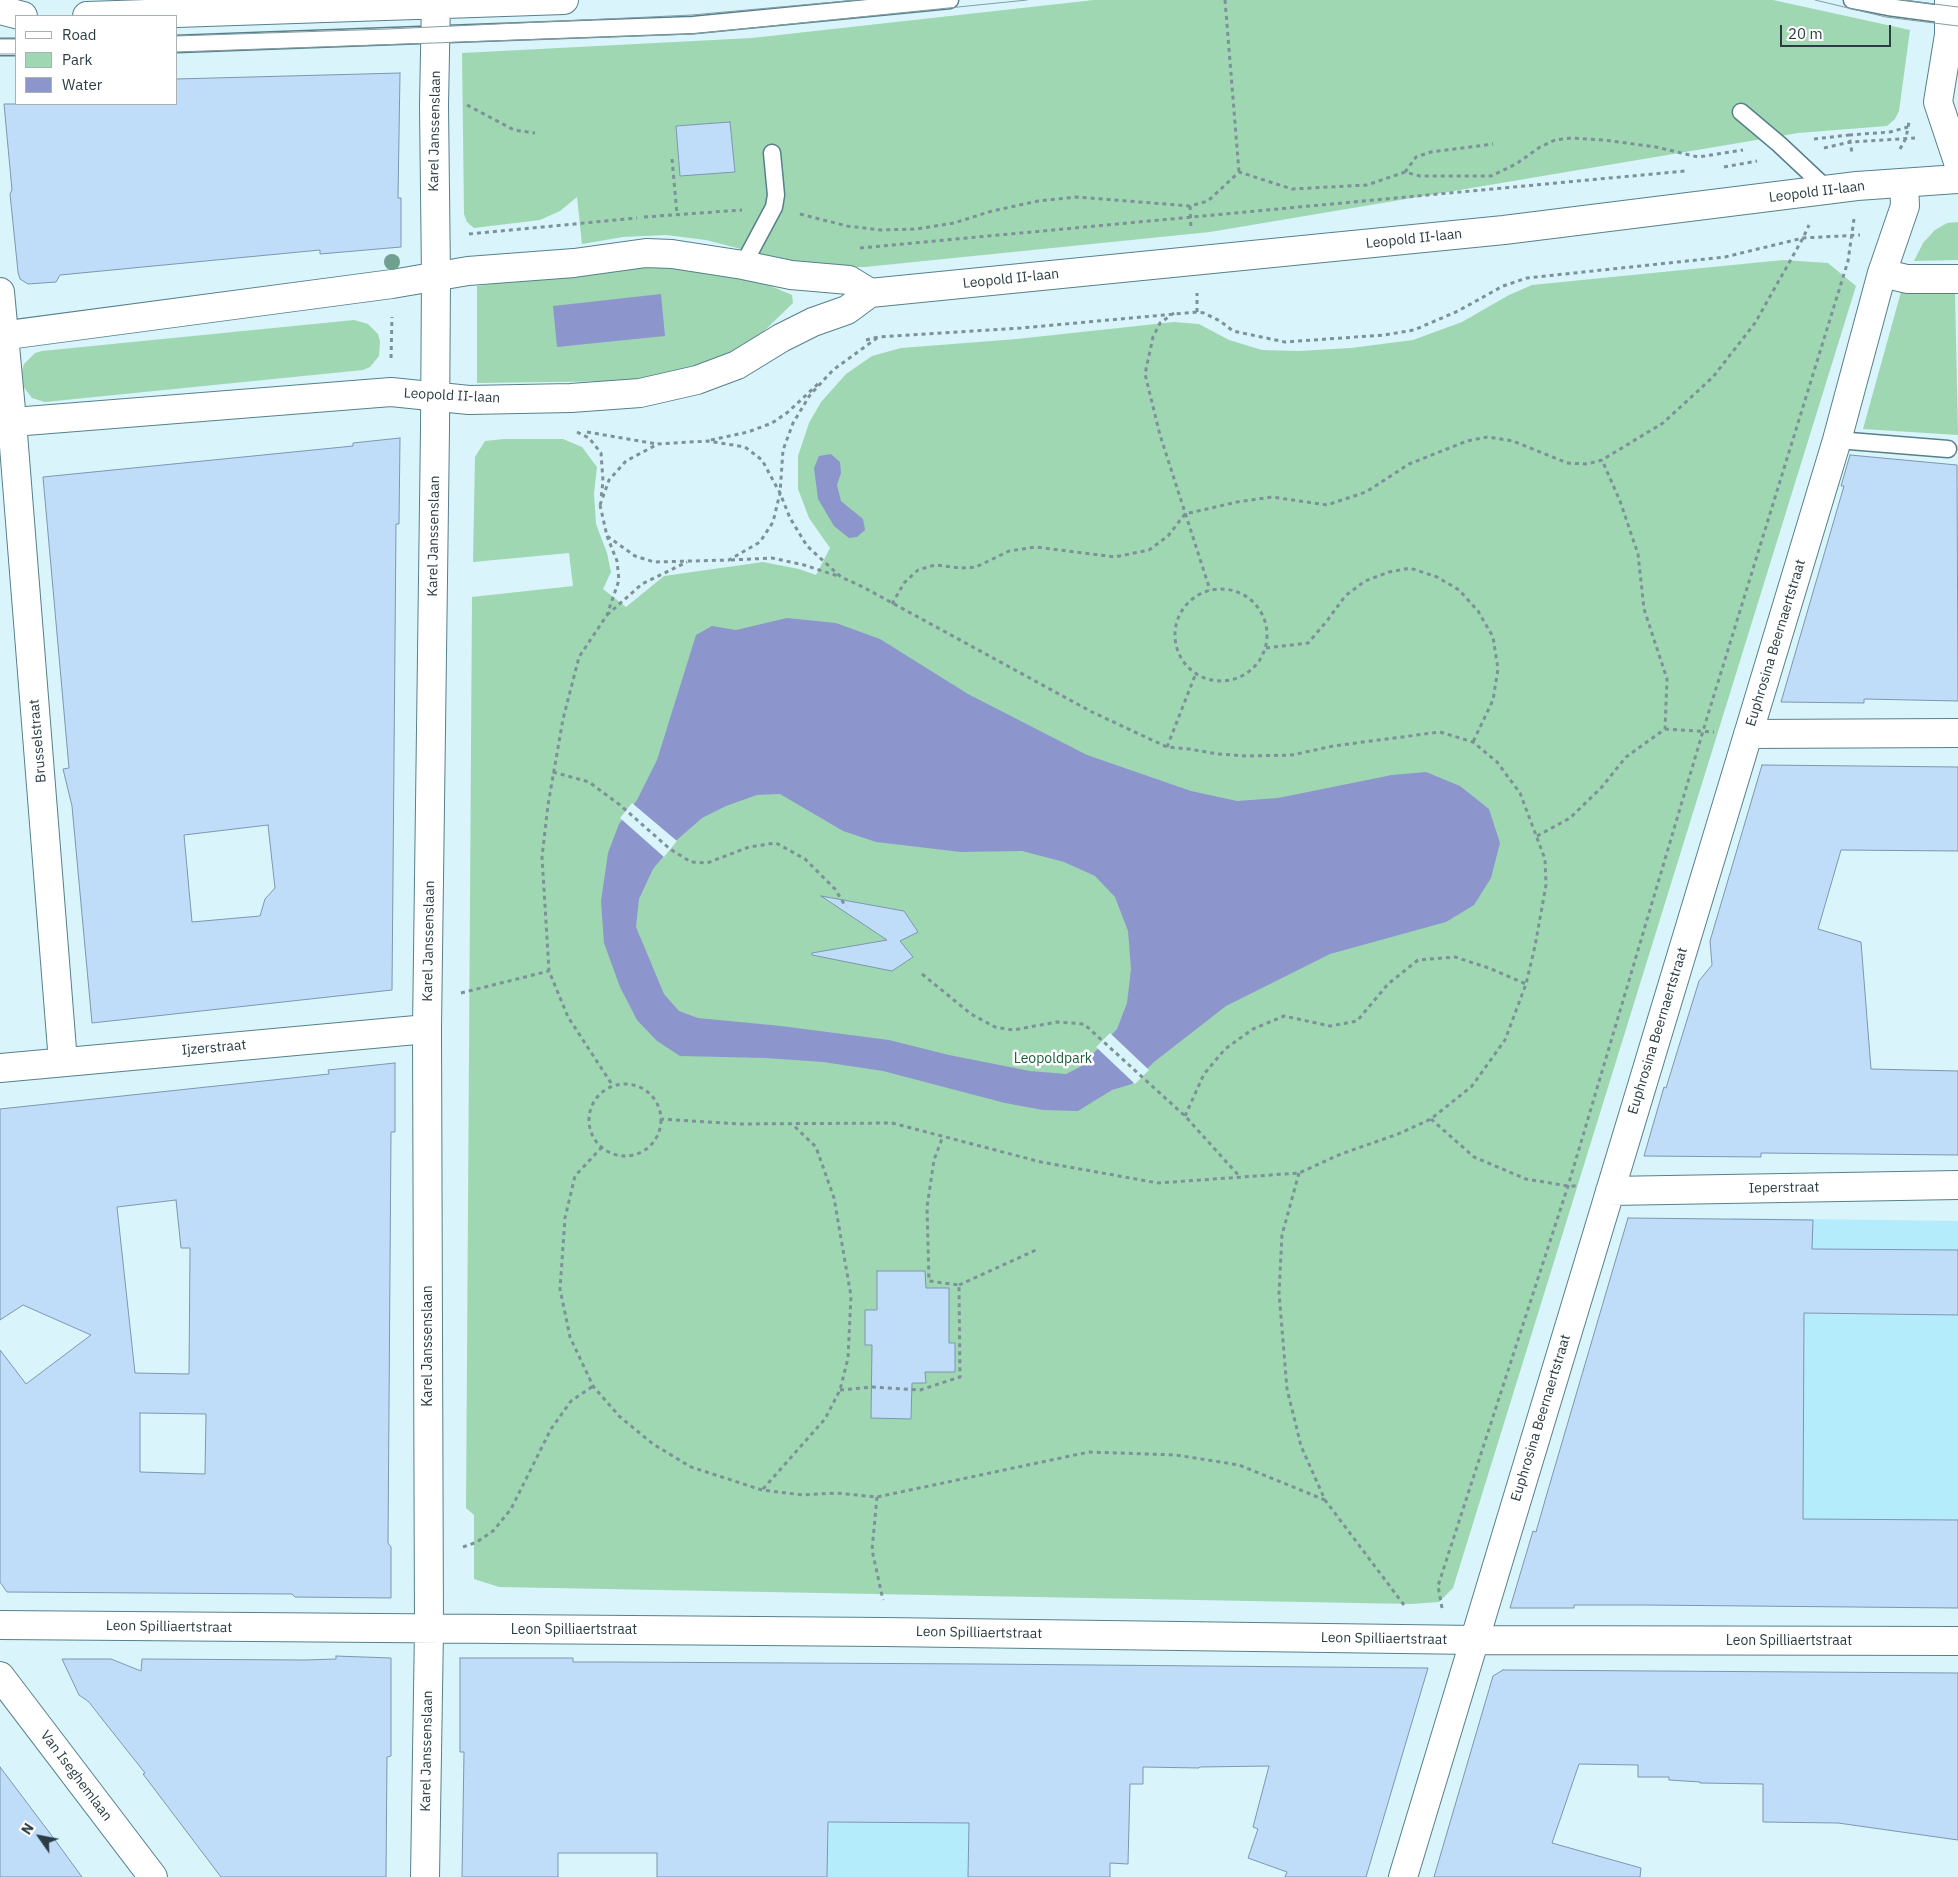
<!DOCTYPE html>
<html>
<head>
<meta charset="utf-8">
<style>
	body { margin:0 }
	#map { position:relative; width:1958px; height:1877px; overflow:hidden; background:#d9f4fb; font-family:"IBM Plex Sans",sans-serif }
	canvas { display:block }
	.legend { position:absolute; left:15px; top:15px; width:162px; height:90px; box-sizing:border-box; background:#fff; border:1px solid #aab1b3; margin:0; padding:6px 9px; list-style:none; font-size:15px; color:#2b3d42 }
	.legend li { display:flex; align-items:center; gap:10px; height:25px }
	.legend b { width:25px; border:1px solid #aab1b3 }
	.north { position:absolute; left:15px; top:1812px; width:50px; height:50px; -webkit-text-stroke:4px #fff; paint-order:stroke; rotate:303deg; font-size:14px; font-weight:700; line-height:20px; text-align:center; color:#2b3d42 }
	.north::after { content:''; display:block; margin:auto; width:18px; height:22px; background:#2b3d42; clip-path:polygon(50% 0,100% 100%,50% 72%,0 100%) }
	.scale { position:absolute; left:1780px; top:25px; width:111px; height:22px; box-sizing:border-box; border:2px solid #2b3d42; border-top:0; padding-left:6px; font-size:15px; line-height:18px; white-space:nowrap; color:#2b3d42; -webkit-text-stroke:4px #fff; paint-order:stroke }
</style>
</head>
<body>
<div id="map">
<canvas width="1958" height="1877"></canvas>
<ul class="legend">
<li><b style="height:6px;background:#fff"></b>Road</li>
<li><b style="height:14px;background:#9fd7b2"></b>Park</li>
<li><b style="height:14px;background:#8d95cd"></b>Water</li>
</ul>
<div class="north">N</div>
<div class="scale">20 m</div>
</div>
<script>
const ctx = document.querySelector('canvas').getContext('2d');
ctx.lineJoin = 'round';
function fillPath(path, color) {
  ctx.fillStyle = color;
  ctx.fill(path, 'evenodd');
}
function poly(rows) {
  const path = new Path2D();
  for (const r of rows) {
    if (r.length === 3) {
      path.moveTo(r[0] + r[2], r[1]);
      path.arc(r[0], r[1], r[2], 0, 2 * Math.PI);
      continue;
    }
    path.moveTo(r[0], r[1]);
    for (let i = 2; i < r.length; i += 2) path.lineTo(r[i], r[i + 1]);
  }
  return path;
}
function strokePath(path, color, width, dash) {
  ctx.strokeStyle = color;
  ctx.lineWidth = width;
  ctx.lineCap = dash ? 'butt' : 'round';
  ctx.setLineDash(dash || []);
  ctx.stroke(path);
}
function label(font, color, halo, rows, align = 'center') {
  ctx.font = font + ' "IBM Plex Sans",sans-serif';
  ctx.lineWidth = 5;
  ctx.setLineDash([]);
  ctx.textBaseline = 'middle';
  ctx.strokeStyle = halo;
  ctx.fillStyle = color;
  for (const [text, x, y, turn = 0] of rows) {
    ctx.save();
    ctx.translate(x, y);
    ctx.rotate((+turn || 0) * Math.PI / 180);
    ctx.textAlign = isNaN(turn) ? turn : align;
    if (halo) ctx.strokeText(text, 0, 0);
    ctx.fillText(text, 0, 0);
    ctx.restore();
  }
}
const built = poly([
	[1731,1218,1958,1221,1958,1608,1728,1606],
	[900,1664,983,1664,984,1755,1051,1877,657,1877,657,1846]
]);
const green = poly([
	[1094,0,1773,0,1910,30,1899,111,1895,119,1887,126,1798,133,1210,232,865,267,826,267,772,257,706,240,666,235,623,237,582,244,577,197,560,211,540,220,474,228,467,222,464,214,462,53,752,38],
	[1958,222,1958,260,1914,261,1923,243,1935,230,1947,223],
	[1783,260,1828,263,1856,286,1453,1588,1439,1602,1411,1604,499,1587,474,1579,474,1515,466,1508,472,597,573,586,569,553,473,562,475,457,485,441,504,439,563,439,582,447,597,467,594,493,596,524,607,553,611,572,603,589,626,607,664,576,763,562,799,569,816,575,830,548,809,518,798,489,798,456,809,423,821,402,846,374,872,356,901,348,1017,339,1174,322,1199,324,1229,340,1262,350,1299,351,1351,348,1413,340,1462,322,1509,295,1532,285],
	[643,264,759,281,792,295,793,303,762,333,739,348,720,357,671,373,630,381,477,383,477,286],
	[1901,292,1955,292,1958,435,1863,429],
	[354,320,368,324,378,334,380,341,379,356,370,367,363,370,45,402,32,398,23,386,22,371,24,364,35,353,42,351]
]);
const water = poly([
	[661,294,665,336,557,347,553,306],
	[831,454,840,462,841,473,837,485,841,501,863,519,865,530,857,537,849,538,834,526,818,499,814,468,819,456],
	[787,618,836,623,880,639,968,694,1087,755,1191,791,1237,801,1278,798,1392,775,1426,772,1460,786,1489,809,1500,843,1491,878,1474,905,1446,922,1330,954,1226,1006,1154,1062,1132,1084,1112,1090,1078,1111,1043,1110,1005,1103,883,1071,823,1062,765,1058,680,1056,657,1041,637,1020,620,987,604,943,601,901,608,853,619,824,637,800,657,760,696,635,712,626,736,630],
	[780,794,843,831,876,842,961,852,1022,851,1064,862,1095,876,1115,897,1128,931,1131,969,1127,1003,1117,1029,1080,1067,1066,1074,1030,1071,949,1055,889,1040,781,1026,698,1018,679,1011,664,994,636,927,639,899,653,869,678,839,702,818,726,806,757,795]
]);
const pier = poly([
	[632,803,677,841,664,857,620,818],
	[1110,1033,1149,1070,1135,1084,1096,1047]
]);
const building = poly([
	[400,73,398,198,401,198,401,247,320,254,320,250,60,275,56,282,28,284,20,279,18,272,10,194,12,190,4,104,176,104,176,79,400,73],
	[730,122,735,172,680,176,676,126,730,122],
	[400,438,399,524,396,524,392,990,92,1023,72,806,63,769,69,768,43,477,353,446,353,443,400,438],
	[268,825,275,888,265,899,260,916,192,922,184,835,268,825],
	[1850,455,1957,465,1958,701,1864,699,1864,703,1781,702,1844,486,1841,486,1850,455],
	[1762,765,1958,767,1958,851,1841,850,1818,929,1861,942,1871,1069,1958,1071,1958,1155,1761,1153,1761,1157,1644,1156,1664,1087,1666,1088,1699,981,1712,965,1710,941,1762,765],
	[821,896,904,911,918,932,900,941,913,957,892,971,812,955,812,953,887,940,821,896],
	[395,1063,395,1132,391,1132,388,1543,391,1547,391,1598,295,1597,292,1594,7,1592,0,1582,0,1350,26,1384,91,1335,23,1305,0,1320,0,1109,329,1074,328,1070,395,1063],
	[176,1200,181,1248,190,1248,189,1374,135,1373,117,1207,176,1200],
	[140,1413,206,1414,205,1474,140,1472,140,1413],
	[1628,1218,1813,1220,1812,1249,1958,1250,1958,1315,1804,1313,1803,1519,1958,1520,1958,1608,1645,1605,1574,1605,1574,1608,1510,1608,1533,1531,1536,1532,1546,1497,1628,1218],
	[877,1271,925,1271,926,1288,949,1288,949,1343,955,1343,955,1372,925,1372,926,1383,912,1383,911,1419,871,1418,872,1345,865,1345,865,1310,877,1310,877,1271],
	[336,1656,391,1658,391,1756,387,1757,386,1877,221,1877,143,1774,145,1773,99,1715,89,1702,79,1695,62,1659,111,1659,141,1671,142,1659,305,1660,336,1659,336,1656],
	[460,1658,573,1658,573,1662,611,1662,983,1664,1428,1668,1366,1877,1285,1877,1287,1872,1248,1858,1258,1829,1253,1827,1269,1766,1200,1767,1199,1768,1143,1767,1143,1784,1130,1784,1128,1864,1110,1863,1110,1877,968,1877,969,1823,828,1822,827,1877,657,1877,657,1853,558,1853,558,1877,462,1877,464,1752,460,1752,460,1658],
	[1503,1670,1958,1673,1958,1840,1838,1823,1763,1822,1763,1784,1700,1783,1700,1782,1669,1780,1669,1777,1638,1777,1638,1765,1579,1764,1552,1843,1641,1868,1640,1877,1434,1877,1493,1676,1503,1670],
	[0,1767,55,1840,82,1877,0,1877,0,1767]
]);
const path = poly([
	[1225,0,1239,172],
	[467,105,514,130,535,133],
	[1849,135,1890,132,1908,127],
	[1814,139,1849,135,1852,153],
	[1824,148,1850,142,1915,138],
	[1900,149,1906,138,1909,122],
	[672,159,677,214],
	[1724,167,1757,161],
	[1405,172,1416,157,1431,152,1493,144],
	[1190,206,1191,229],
	[800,214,847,226,881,230,916,229,954,223,992,211,1038,201,1077,197,1190,206,1208,201,1239,172,1292,189,1367,185,1405,172,1420,176,1491,176,1516,164,1540,147,1555,140,1571,138,1604,140,1656,147,1698,157,1743,150],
	[644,217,742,210],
	[469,234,637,218],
	[860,248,1685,171],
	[1197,312,1197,293],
	[1174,313,1160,323,1153,337,1145,374,1160,435,1210,590],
	[866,340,878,337,1021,328,1197,312,1204,313,1220,321,1233,331,1285,342,1384,335,1414,330,1458,311,1503,286,1527,278,1725,257,1803,238,1860,235],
	[391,358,392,317],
	[577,432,589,438,601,453,603,481,601,499],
	[587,432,657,444],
	[711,440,748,432,772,423,788,412,820,382],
	[600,505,609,480,626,461,658,444,708,441,745,447,762,460,780,493,790,518,807,546,841,577,863,587,1092,712,1167,747,1189,749,1218,754,1247,756,1292,755,1333,746,1440,732,1473,742,1497,762,1520,793,1545,859,1546,885,1535,946,1526,984,1505,1040,1472,1086,1431,1119,1398,1134,1341,1154,1299,1173,1158,1183,1041,1162,892,1123,738,1124,662,1119],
	[600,505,607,536,635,556,654,562,729,560,760,542,773,522,780,493,783,450,793,423,810,395,833,370,877,338],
	[607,536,617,561,619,580,607,615,579,657,563,719,548,805,542,857,549,971,568,1017,613,1086],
	[731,560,772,558,804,565,838,576],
	[1221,635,46],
	[892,604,904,583,918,570,935,565,961,568,976,567,1009,551,1035,547,1115,557,1149,550,1168,536,1185,514,1237,502,1272,497,1327,505,1366,492,1409,464,1467,441,1488,437,1513,441,1567,463,1587,464,1602,460,1663,423,1713,377,1755,323,1803,238,1809,225],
	[607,615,642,584,687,562],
	[1266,648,1308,643,1327,621,1345,596,1365,581,1389,572,1410,568,1437,577,1459,590,1478,611,1493,637,1498,669,1493,700,1473,742],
	[1665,729,1714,732],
	[1167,747,1196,673],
	[553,772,589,782,620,805,670,849,691,862,707,863,749,847,776,843,805,859,835,889,846,907],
	[1537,836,1570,818,1601,788,1626,757,1665,729,1667,679,1644,609,1638,554,1620,501,1602,460],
	[922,974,971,1014,995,1027,1013,1030,1057,1022,1084,1024,1185,1116,1240,1177],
	[461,993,549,971],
	[625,1120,36],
	[1185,1116,1204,1074,1225,1049,1253,1029,1284,1016,1330,1026,1357,1021,1388,984,1418,960,1455,957,1489,968,1526,984],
	[1431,1119,1474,1157,1526,1179,1568,1186,1577,1186],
	[602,1147,575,1176,565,1218,560,1289,570,1337,593,1386,619,1416,653,1444,691,1467,762,1490,803,1495,836,1493,877,1497,1089,1452,1176,1455,1239,1465,1325,1500],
	[1299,1173,1282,1235,1279,1293,1287,1389,1301,1446,1325,1500,1404,1605],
	[959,1285,1036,1250],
	[840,1390,873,1387,920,1390,960,1377,959,1285,929,1281,927,1207,934,1160,943,1136],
	[763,1489,825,1419,840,1390,848,1358,851,1296,834,1198,816,1147,792,1124],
	[877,1497,872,1550,883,1600],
	[463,1547,477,1542,493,1531,511,1509,551,1429,571,1401,593,1386],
	[1442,1608,1438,1586,1568,1186,1706,721,1848,261,1854,219]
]);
const service = poly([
	[1852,0,1888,7,1956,16],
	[176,44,693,25,950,0],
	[0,47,16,47],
	[1741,112,1779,144,1829,191],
	[743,265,774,207,776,195,772,153],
	[1837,440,1948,449]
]);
const minor = poly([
	[1949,0,1949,35,1938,102,1958,162],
	[0,10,23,16],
	[87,16,564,0],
	[1882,273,1907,279,1958,279],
	[0,292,12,421,63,1062],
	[1748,734,1958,733],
	[0,1068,427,1029],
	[1610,1191,1958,1185],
	[0,1625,884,1632,1475,1640,1958,1641],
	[425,1877,429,1630,427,1029,435,429,436,277,434,105,436,0],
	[1403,1877,1837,440,1882,273,1905,206,1904,183]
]);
const tertiary = poly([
	[0,336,392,284,468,271,574,263,646,253,672,254,743,265,791,275,849,280,870,293],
	[0,423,391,392,469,400,571,398,640,393,697,380,737,365,781,338,813,322,847,310,870,293,1504,230,1857,186,1958,179],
	[0,1676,153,1877]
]);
const tram = poly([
	[1815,0,1886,17,1958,26],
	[1903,0,1958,7],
	[176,36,388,29,692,15,857,0],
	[0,39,16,39],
	[176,52,692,34,1027,0],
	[0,54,16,54]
]);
const trees = [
	[392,262]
];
const streetNames = [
	["Karel Janssenslaan",435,131,-89],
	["Leopold II-laan",1817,192,-7],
	["Leopold II-laan",1414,239,-6],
	["Leopold II-laan",1011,279,-6],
	["Leopold II-laan",452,396,3],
	["Karel Janssenslaan",434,536,-89],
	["Euphrosina Beernaertstraat",1776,643,-73],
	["Brusselstraat",38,741,-95],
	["Karel Janssenslaan",429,941,-89],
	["Euphrosina Beernaertstraat",1658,1031,-73],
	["Ijzerstraat",214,1048,-5],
	["Ieperstraat",1784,1188,-1],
	["Karel Janssenslaan",428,1346,-90],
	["Euphrosina Beernaertstraat",1541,1418,-73],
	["Leon Spilliaertstraat",169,1627,1],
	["Leon Spilliaertstraat",574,1630],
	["Leon Spilliaertstraat",979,1633,1],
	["Leon Spilliaertstraat",1384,1639,1],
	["Leon Spilliaertstraat",1789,1641],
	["Karel Janssenslaan",427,1751,-89],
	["Van Iseghemlaan",76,1776,53]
];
const parkNames = [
	["Leopoldpark",1053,1059]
];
fillPath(built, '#b5ecfb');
fillPath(green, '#9fd7b2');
fillPath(water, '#8d95cd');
fillPath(pier, '#d9f4fb');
fillPath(building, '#bfddf9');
strokePath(building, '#7c97b0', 1);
strokePath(service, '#56808b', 19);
strokePath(minor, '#56808b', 30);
strokePath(tertiary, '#56808b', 30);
strokePath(path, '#7c9298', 3, [4, 4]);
strokePath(service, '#fff', 16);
strokePath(minor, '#fff', 28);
strokePath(tertiary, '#fff', 28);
strokePath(tram, '#859ca2', 1);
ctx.fillStyle = '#6fa090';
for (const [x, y] of trees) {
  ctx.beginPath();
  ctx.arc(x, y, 8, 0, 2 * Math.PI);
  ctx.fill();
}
label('14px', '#2b3d42', '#fff', streetNames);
label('14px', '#185c38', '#fff', parkNames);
</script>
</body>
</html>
